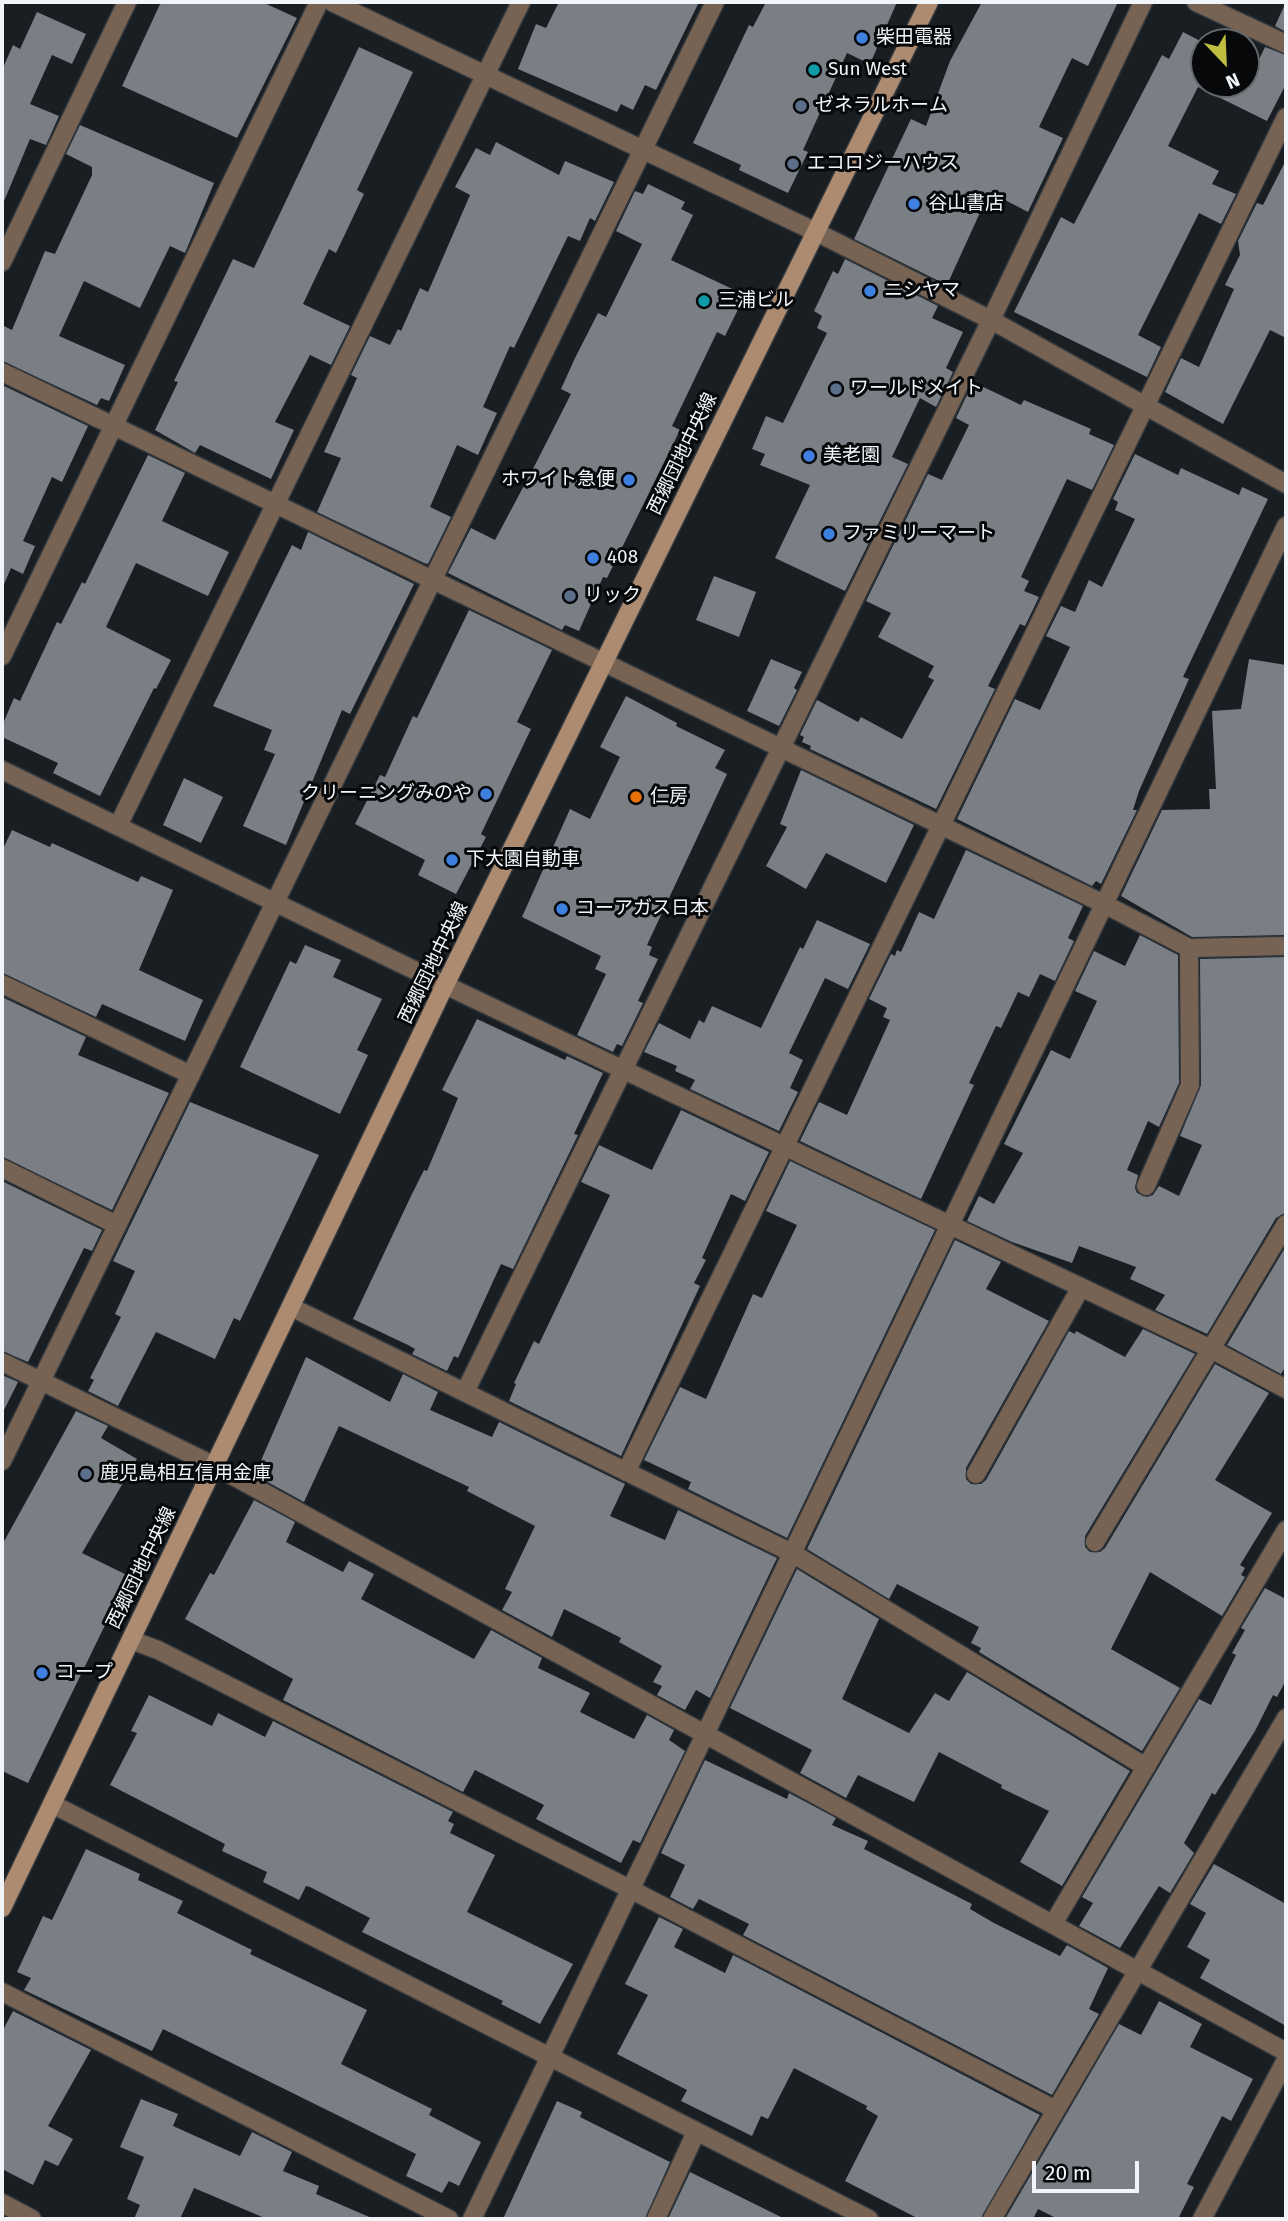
<!DOCTYPE html>
<html>
<head>
<meta charset="utf-8">
<style>
	body { margin:0 }
	#map { position:relative; width:1288px; height:2221px; overflow:hidden; background:#191e23; font-family:"Fira Sans",sans-serif }
	canvas { display:block }
	.frame { position:absolute; inset:0; border:4px solid #f1f5f9; pointer-events:none }
	.north { position:absolute; left:1190px; top:28px; width:70px; height:70px; box-sizing:border-box; background:#06080a; border:2px solid #64676a; border-radius:50%; rotate:157deg; font-size:19px; font-weight:700; line-height:28px; text-align:center; color:#f1f5f9 }
	.north::after { content:''; display:block; margin:auto; width:24px; height:32px; background:#bfbe41; clip-path:polygon(50% 0,100% 100%,50% 72%,0 100%) }
	.scale { position:absolute; left:1032px; top:2161px; width:107px; height:32px; box-sizing:border-box; border:4px solid #f1f5f9; border-top:0; padding-left:9px; font-size:21px; line-height:24px; white-space:nowrap; color:#f1f5f9; -webkit-text-stroke:5px #06080a; paint-order:stroke }
</style>
</head>
<body>
<div id="map">
<canvas width="1288" height="2221"></canvas>
<div class="frame"></div>
<div class="north">N</div>
<div class="scale">20 m</div>
</div>
<script>
const ctx = document.querySelector('canvas').getContext('2d');
ctx.lineJoin = 'round';
function fillPath(path, color) {
  ctx.fillStyle = color;
  ctx.fill(path, 'evenodd');
}
function poly(rows) {
  const path = new Path2D();
  for (const r of rows) {
    path.moveTo(r[0], r[1]);
    for (let i = 2; i < r.length; i += 2) path.lineTo(r[i], r[i + 1]);
  }
  return path;
}
function strokePath(path, color, width, dash) {
  ctx.strokeStyle = color;
  ctx.lineWidth = width;
  ctx.lineCap = dash ? 'butt' : 'round';
  ctx.setLineDash(dash || []);
  ctx.stroke(path);
}
function label(font, color, halo, rows, align = 'center') {
  ctx.font = font + ' "Fira Sans","Noto Sans JP",sans-serif';
  ctx.lineWidth = 6;
  ctx.setLineDash([]);
  ctx.textBaseline = 'middle';
  ctx.strokeStyle = halo;
  ctx.fillStyle = color;
  for (const [text, x, y, turn = 0] of rows) {
    ctx.save();
    ctx.translate(x, y);
    ctx.rotate((+turn || 0) * Math.PI / 180);
    ctx.textAlign = isNaN(turn) ? turn : align;
    if (halo) ctx.strokeText(text, 0, 0);
    ctx.fillText(text, 0, 0);
    ctx.restore();
  }
}
const building = poly([
	[161,2,262,2,297,18,237,138,122,86],
	[559,2,699,2,656,90,645,85,633,110,621,104,617,112,518,69,536,24,546,28],
	[766,2,897,2,870,64,847,53,803,150,808,152,788,193,739,170,741,165,693,143,749,25,753,27],
	[982,2,1118,2,1088,66,1072,58,1039,127,1063,138,1028,212,1003,199,997,213,983,206,947,285,854,239,911,119,926,126,950,61],
	[1286,2,1286,32,1275,26],
	[37,12,86,34,72,64,52,55,30,104,59,116,46,145,30,139,2,206,2,70,13,45,20,49],
	[1183,32,1204,43,1204,84,1246,84,1246,64,1255,68,1265,47,1286,55,1286,84,1267,121,1198,87,1168,146,1219,171,1212,184,1236,194,1221,224,1199,213,1138,335,1161,347,1147,377,1014,312,1061,217,1074,224,1162,55,1169,59],
	[359,47,413,72,357,190,364,194,336,253,329,249,303,304,350,326,331,365,310,355,275,422,294,430,271,479,200,445,195,453,155,430,178,382,174,381,233,259,254,268],
	[80,125,214,183,185,253,170,246,140,308,84,281,59,336,125,365,109,401,101,398,97,405,2,361,2,325,12,330,45,251,55,254,92,175,92,167,66,154],
	[496,142,559,175,565,161,614,182,595,221,590,218,580,241,568,236,514,348,510,346,483,407,497,413,478,455,457,445,430,507,451,517,428,564,424,563,317,512,341,458,324,452,357,378,351,375,370,336,390,345,398,329,401,331,420,288,428,292,470,195,455,187,476,148,490,155],
	[1286,160,1286,338,1270,330,1223,424,1165,392,1181,358,1199,367,1234,289,1225,285,1240,255,1238,241,1257,203,1263,205],
	[648,184,685,202,681,209,693,215,671,260,745,295,725,336,717,332,672,426,680,430,607,578,603,577,579,631,565,625,562,630,448,573,471,528,495,540,536,463,571,394,561,389,575,358,598,313,606,317,642,244,616,231,635,191,643,194],
	[845,259,938,306,932,318,963,332,946,368,953,372,936,407,920,398,892,457,908,464,845,591,775,558,810,485,760,465,765,454,752,449,766,416,783,423,827,333,817,328,822,316,814,311,833,271,838,274],
	[973,382,1021,405,1024,400,1091,429,1089,434,1114,445,1092,490,1067,479,1021,577,1029,581,1024,591,1039,597,1025,626,1020,624,988,686,995,689,936,809,810,749,811,746,802,742,804,737,800,735,817,700,858,722,861,717,902,739,934,680,928,677,934,666,878,637,891,613,866,601,928,474,942,480,969,425,956,418],
	[2,385,88,426,62,482,52,477,23,541,35,546,23,574,11,568,2,589],
	[1135,454,1178,475,1181,468,1239,495,1242,487,1268,499,1183,677,1189,679,1139,791,1133,810,1137,810,1101,884,1096,881,1092,886,957,819,1015,699,1040,710,1070,647,1046,636,1061,606,1075,612,1089,580,1102,587,1135,519,1115,510,1118,502,1113,499],
	[148,455,185,473,162,521,229,552,208,596,136,563,106,627,171,660,156,689,154,688,100,796,53,773,58,763,2,737,2,726,14,698,20,701,57,622,61,624,82,582,85,584],
	[308,532,414,584,350,714,342,710,286,845,243,826,275,754,264,750,272,730,213,706,292,545,301,550],
	[714,576,756,592,739,637,696,620],
	[469,610,552,650,517,722,531,729,481,834,486,837,456,894,418,875,425,860,355,824,380,775,385,777,413,716,417,718],
	[771,659,802,672,794,688,797,690,779,726,747,711],
	[1249,659,1286,665,1286,935,1192,937,1121,896,1162,810,1210,809,1209,789,1216,789,1212,711,1241,709],
	[626,696,677,723,676,726,725,750,715,768,727,774,647,945,652,947,649,955,658,959,638,1001,643,1003,622,1046,617,1044,613,1052,577,1035,606,974,595,969,601,956,522,917,570,809,590,819,620,757,600,747],
	[801,770,914,825,886,883,826,853,806,889,766,866,787,827,780,824],
	[184,778,223,797,201,843,163,825],
	[12,830,50,847,52,843,138,882,141,876,173,890,139,970,203,1000,185,1041,102,1004,96,1017,2,973,2,851],
	[966,850,1083,906,1068,938,1074,941,1055,981,1040,974,1029,997,1018,992,1001,1028,996,1026,969,1083,974,1085,921,1199,800,1141,819,1102,847,1115,890,1020,883,1017,887,1008,869,999,891,954,895,956,897,950,901,952,919,912,934,919],
	[817,920,870,944,848,989,825,978,789,1053,803,1060,790,1088,798,1092,779,1131,690,1089,695,1080,675,1071,677,1066,644,1052,659,1023,690,1039,699,1020,704,1023,712,1006,761,1028,800,947,803,949],
	[1140,935,1178,955,1179,1083,1159,1127,1148,1121,1127,1170,1138,1175,1135,1188,1137,1193,1147,1197,1153,1195,1159,1186,1179,1196,1202,1145,1180,1136,1201,1085,1200,959,1286,957,1286,1213,1276,1218,1207,1334,1155,1310,1165,1295,1130,1279,1136,1267,1079,1246,1072,1263,1012,1242,967,1221,979,1196,994,1204,1023,1153,1004,1144,1051,1050,1070,1059,1097,1001,1075,991,1094,951,1125,966],
	[305,945,341,960,333,977,382,999,357,1050,368,1055,340,1114,240,1067,290,961,296,964],
	[2,997,86,1037,78,1055,169,1093,112,1210,2,1157],
	[477,1019,565,1060,567,1056,603,1073,574,1134,578,1135,513,1269,501,1264,458,1358,454,1356,447,1371,412,1354,415,1349,408,1345,353,1319,411,1196,424,1170,427,1171,458,1098,442,1090],
	[190,1102,319,1155,240,1321,234,1318,215,1359,156,1332,118,1406,88,1391,94,1380,90,1378,121,1317,115,1314,135,1271,113,1261],
	[681,1110,769,1152,745,1201,731,1194,702,1258,706,1260,694,1283,700,1286,621,1456,509,1401,516,1384,514,1383,534,1341,539,1344,610,1195,581,1182,599,1145,652,1170],
	[790,1161,935,1230,787,1538,688,1489,691,1482,644,1460,680,1387,706,1399,753,1294,762,1298,797,1225,766,1211],
	[2,1181,102,1230,92,1251,84,1248,28,1362,2,1351],
	[955,1240,1001,1262,986,1289,1049,1321,966,1468,966,1479,971,1484,981,1484,986,1480,1069,1331,1075,1334,1076,1331,1125,1357,1143,1329,1195,1354,1085,1536,1085,1547,1090,1552,1100,1552,1105,1548,1215,1364,1269,1393,1215,1480,1272,1513,1240,1565,1245,1568,1241,1575,1245,1577,1222,1616,1150,1572,1111,1649,1180,1688,1142,1751,979,1652,981,1648,971,1643,979,1627,897,1584,889,1599,807,1549],
	[1286,1246,1286,1366,1281,1374,1227,1345],
	[306,1357,390,1402,403,1374,438,1392,430,1410,492,1437,499,1422,625,1484,610,1516,665,1540,678,1510,777,1558,710,1698,696,1690,685,1710,657,1695,662,1686,653,1682,662,1666,619,1642,621,1638,564,1609,552,1637,502,1610,512,1592,505,1589,535,1526,467,1491,469,1487,339,1426,304,1502,264,1480,266,1477,256,1472],
	[2,1375,18,1382,2,1414],
	[76,1411,108,1426,101,1438,137,1459,82,1553,129,1576,28,1783,2,1771,2,1545],
	[254,1500,295,1522,286,1542,343,1572,349,1561,374,1574,361,1599,474,1659,491,1630,542,1658,538,1668,590,1693,580,1712,634,1739,647,1715,674,1730,669,1740,685,1751,640,1843,633,1840,621,1863,536,1819,544,1805,475,1770,463,1792,283,1700,293,1679,185,1619,210,1573,214,1575],
	[797,1569,879,1619,842,1699,909,1733,935,1693,949,1701,967,1672,1130,1771,1062,1886,1020,1862,1049,1811,1001,1788,1002,1785,939,1752,914,1802,858,1775,846,1798,800,1773,812,1750,730,1708],
	[1265,1588,1286,1599,1286,1680,1277,1697,1273,1695,1255,1731,1215,1795,1212,1793,1184,1843,1194,1853,1170,1893,1159,1886,1120,1948,1079,1926,1093,1903,1082,1897,1199,1699,1211,1705,1236,1655,1232,1653,1245,1630,1241,1628],
	[149,1695,212,1726,218,1713,265,1737,273,1721,453,1812,448,1821,454,1824,450,1833,495,1855,467,1912,573,1964,540,2024,501,2004,503,2001,362,1932,370,1918,310,1887,306,1886,299,1900,263,1882,267,1872,222,1851,225,1844,110,1785,137,1733,131,1731],
	[705,1760,787,1799,789,1793,836,1818,832,1825,868,1841,864,1849,972,1904,970,1909,994,1923,1060,1956,1067,1945,1108,1968,1089,2009,1099,2014,1052,2095,743,1935,749,1924,699,1899,693,1909,670,1897,685,1865,661,1853],
	[86,1849,140,1874,138,1880,183,1901,177,1913,252,1950,250,1954,367,2010,341,2064,432,2109,429,2115,481,2142,459,2186,449,2181,442,2193,406,2176,416,2154,163,2029,152,2051,24,1990,31,1978,17,1972,43,1916,52,1920],
	[1214,1864,1286,1904,1286,2026,1200,1978,1210,1960,1187,1947,1206,1913,1190,1904],
	[659,1917,683,1929,674,1947,725,1973,733,1955,1040,2115,981,2219,919,2219,845,2181,878,2116,866,2109,867,2106,794,2068,768,2119,761,2116,752,2136,681,2101,687,2090,617,2054,648,1995,625,1984],
	[1159,2001,1202,2024,1190,2047,1253,2079,1231,2121,1222,2116,1187,2184,1194,2187,1178,2219,1058,2219,1038,2209,1033,2219,1005,2219,1119,2024,1141,2035],
	[13,2011,91,2050,48,2126,73,2139,58,2166,45,2160,33,2185,2,2169,2,2032],
	[141,2099,178,2114,173,2126,240,2156,252,2132,292,2152,283,2171,319,2186,316,2194,374,2219,267,2219,194,2188,180,2219,134,2219,140,2205,127,2199,144,2157,120,2147],
	[557,2101,582,2112,580,2117,670,2162,645,2219,503,2219],
	[690,2172,785,2219,668,2219]
]);
const street = poly([
	[332,2,816,232,991,320,1286,484],
	[1196,2,1286,44],
	[2,262,127,2],
	[2,372,1104,904,1189,948,1286,946],
	[2,656,319,2],
	[2,770,445,985,1211,1349,1286,1389],
	[118,826,521,2],
	[2,984,191,1075],
	[2,1168,117,1225],
	[1146,1186,1190,1085,1189,948],
	[291,1307,792,1553,1146,1767],
	[2,1362,215,1466,1286,2052],
	[465,1392,991,320,1143,2],
	[2,1461,715,2],
	[626,1472,1286,117],
	[976,1474,1081,1287],
	[1095,1542,1286,1224],
	[131,1640,158,1650,630,1889,1056,2110],
	[52,1804,869,2219],
	[1053,1924,1286,1530],
	[2,1992,449,2219],
	[2,2203,32,2219],
	[472,2219,1286,526],
	[656,2219,696,2132],
	[992,2219,1286,1718],
	[1202,2219,1286,2060]
]);
const secondary = poly([
	[2,1908,445,985,929,2]
]);
const markers = [
	[862,38,7,"#3f7fe0"],
	[814,70,7,"#0f9aa8"],
	[801,106,7,"#5c6f8a"],
	[793,164,7,"#5c6f8a"],
	[914,204,7,"#3f7fe0"],
	[870,291,7,"#3f7fe0"],
	[704,301,7,"#0f9aa8"],
	[836,389,7,"#5c6f8a"],
	[809,456,7,"#3f7fe0"],
	[629,480,7,"#3f7fe0"],
	[829,534,7,"#3f7fe0"],
	[593,558,7,"#3f7fe0"],
	[570,596,7,"#5c6f8a"],
	[486,794,7,"#3f7fe0"],
	[636,797,7,"#e8710a"],
	[452,860,7,"#3f7fe0"],
	[562,909,7,"#3f7fe0"],
	[86,1474,7,"#5c6f8a"],
	[42,1673,7,"#3f7fe0"]
];
const poiNames = [
	["柴田電器",876,38],
	["Sun West",828,70],
	["ゼネラルホーム",815,106],
	["エコロジーハウス",807,164],
	["谷山書店",928,204],
	["ニシヤマ",884,291],
	["三浦ビル",718,301],
	["ワールドメイト",850,389],
	["美老園",823,456],
	["ホワイト急便",615,480,"right"],
	["ファミリーマート",843,534],
	["408",607,558],
	["リック",584,596],
	["クリーニングみのや",472,794,"right"],
	["仁房",650,797],
	["下大園自動車",466,860],
	["コーアガス日本",576,909],
	["鹿児島相互信用金庫",100,1474],
	["コープ",56,1673]
];
const streetNames = [
	["西郷団地中央線",683,454,-64],
	["西郷団地中央線",434,963,-64],
	["西郷団地中央線",142,1568,-64]
];
fillPath(building, '#797f85');
strokePath(street, '#33383d', 21);
strokePath(secondary, '#33383d', 21);
strokePath(street, '#776353', 18);
strokePath(secondary, '#ac8b70', 18);
for (const [x, y, r, color] of markers) {
  const dot = new Path2D();
  dot.arc(x, y, r, 0, 2 * Math.PI);
  ctx.fillStyle = color;
  ctx.fill(dot);
  strokePath(dot, '#06080a', 2.5);
}
label('19px', '#f1f5f9', '#06080a', poiNames, 'left');
label('19px', '#f1f5f9', '#06080a', streetNames);
</script>
</body>
</html>
